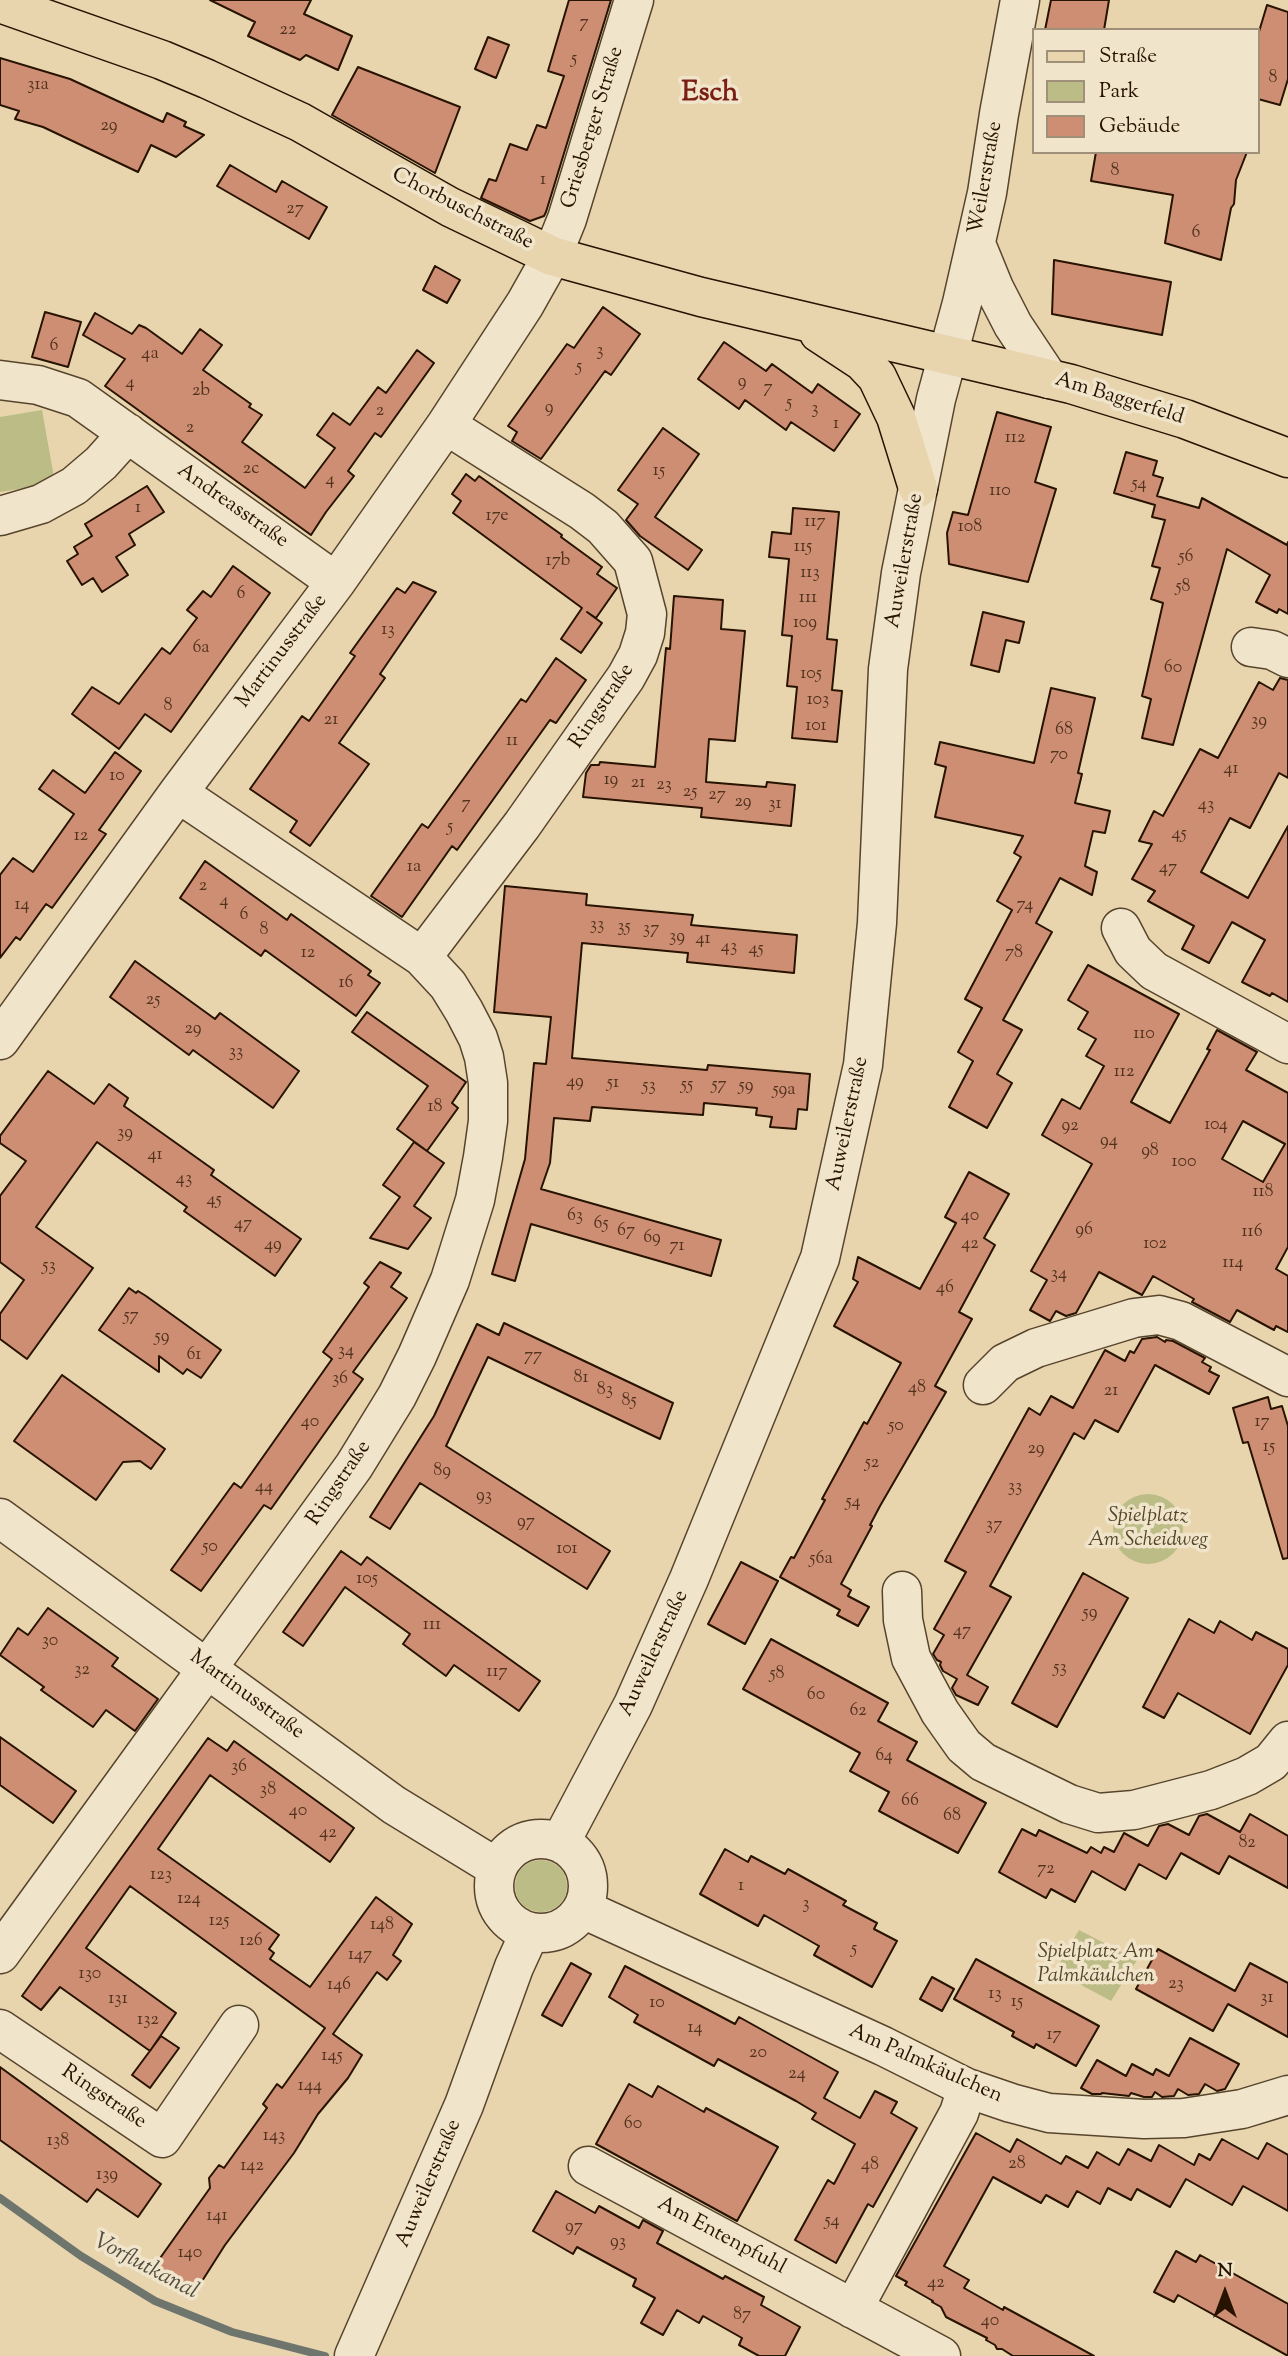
<!DOCTYPE html>
<html>
<head>
<meta charset="utf-8">
<style>
	body { margin:0 }
	#map { position:relative; width:1288px; height:2356px; overflow:hidden; background:#e8d5ae; font-family:"Sorts Mill Goudy",serif }
	canvas { display:block }
	.legend { position:absolute; left:1032px; top:28px; width:228px; height:126px; box-sizing:border-box; background:#f0e4ca; border:2px solid #a09079; margin:0; padding:9px 12px; list-style:none; font-size:21px; color:#271300 }
	.legend li { display:flex; align-items:center; gap:14px; height:35px }
	.legend b { width:35px; border:2px solid #a09079 }
	.north { position:absolute; left:1190px; top:2258px; width:70px; height:70px; -webkit-text-stroke:5px #f0e4ca; paint-order:stroke; rotate:0deg; font-size:19px; font-weight:700; line-height:28px; text-align:center; color:#271300 }
	.north::after { content:''; display:block; margin:auto; width:24px; height:32px; background:#271300; clip-path:polygon(50% 0,100% 100%,50% 72%,0 100%) }
</style>
</head>
<body>
<div id="map">
<canvas width="1288" height="2356"></canvas>
<ul class="legend">
<li><b style="height:9px;background:#e8d5ae"></b>Straße</li>
<li><b style="height:19px;background:#bbbc86"></b>Park</li>
<li><b style="height:19px;background:#ce8e74"></b>Gebäude</li>
</ul>
<div class="north">N</div>
</div>
<script>
const ctx = document.querySelector('canvas').getContext('2d');
ctx.lineJoin = 'round';
function fillPath(path, color) {
  ctx.fillStyle = color;
  ctx.fill(path, 'evenodd');
}
function poly(rows) {
  const path = new Path2D();
  for (const r of rows) {
    if (r.length === 3) {
      path.moveTo(r[0] + r[2], r[1]);
      path.arc(r[0], r[1], r[2], 0, 2 * Math.PI);
      continue;
    }
    path.moveTo(r[0], r[1]);
    for (let i = 2; i < r.length; i += 2) path.lineTo(r[i], r[i + 1]);
  }
  return path;
}
function strokePath(path, color, width, dash) {
  ctx.strokeStyle = color;
  ctx.lineWidth = width;
  ctx.lineCap = dash ? 'butt' : 'round';
  ctx.setLineDash(dash || []);
  ctx.stroke(path);
}
function label(font, color, halo, rows, align = 'center') {
  ctx.font = font + ' "Sorts Mill Goudy",serif';
  ctx.lineWidth = 7;
  ctx.setLineDash([]);
  ctx.textBaseline = 'middle';
  ctx.strokeStyle = halo;
  ctx.fillStyle = color;
  for (const [text, x, y, turn = 0] of rows) {
    ctx.save();
    ctx.translate(x, y);
    ctx.rotate((+turn || 0) * Math.PI / 180);
    ctx.textAlign = isNaN(turn) ? turn : align;
    if (halo) ctx.strokeText(text, 0, 0);
    ctx.fillText(text, 0, 0);
    ctx.restore();
  }
}
const green = poly([
	[42,410,55,483,0,492,0,417],
	[1148,1529,35],
	[541,1886,26],
	[1079,1930,1137,1960,1111,2001,1055,1971]
]);
const stream = poly([
	[0,2198,81,2256,155,2301,232,2332,325,2356]
]);
const building = poly([
	[210,0,311,0,304,14,352,36,338,70,306,55,300,60,248,36,255,22,210,0],
	[569,0,611,0,546,212,544,216,530,221,481,198,489,179,496,181,510,144,527,150,537,125,546,128,564,76,548,71,569,0],
	[1051,0,1109,0,1104,30,1045,30,1051,0],
	[1267,5,1288,12,1288,79,1280,105,1258,99,1258,35,1267,5],
	[488,37,509,45,496,78,475,69,488,37],
	[0,58,70,79,163,122,167,113,186,122,184,126,204,135,176,157,151,145,138,172,43,127,15,119,19,111,0,105,0,58],
	[358,67,460,107,435,173,332,115,358,67],
	[1096,152,1247,152,1236,180,1234,204,1231,208,1221,260,1165,243,1173,195,1091,181,1096,152],
	[230,165,276,192,282,181,327,207,309,239,217,186,230,165],
	[1054,260,1171,282,1162,335,1052,314,1054,260],
	[435,266,460,280,447,303,423,290,435,266],
	[603,307,640,334,611,375,605,371,541,459,512,441,517,432,508,426,567,344,574,348,603,307],
	[45,312,81,322,68,367,32,357,45,312],
	[95,313,132,334,139,325,146,328,182,354,200,329,222,345,203,370,251,404,249,407,262,415,242,442,305,488,335,448,317,435,333,413,350,425,378,387,386,393,417,350,434,363,381,437,375,433,348,471,354,476,326,512,311,535,105,386,125,359,83,335,95,313],
	[724,342,766,371,772,364,812,393,818,384,860,414,834,451,791,422,786,430,745,400,739,409,698,379,724,342],
	[997,412,1051,427,1035,482,1056,489,1028,582,949,564,947,533,953,512,968,515,997,412],
	[663,428,699,454,655,517,702,550,688,570,640,536,626,520,638,504,618,490,663,428],
	[1126,452,1157,461,1153,475,1163,478,1157,496,1199,508,1202,498,1287,545,1288,542,1288,614,1279,609,1277,613,1256,602,1270,575,1227,549,1173,745,1142,738,1151,699,1142,696,1163,603,1151,599,1160,568,1152,566,1165,520,1152,517,1155,505,1114,493,1126,452],
	[466,474,475,481,479,476,562,535,561,537,602,567,597,574,617,588,596,618,587,612,602,623,581,653,561,639,582,608,453,513,461,501,452,494,466,474],
	[147,486,164,512,129,534,135,545,116,557,128,575,102,592,93,578,82,585,67,561,78,554,74,547,92,536,85,524,147,486],
	[793,508,839,512,827,639,837,640,832,690,842,691,837,742,792,738,797,687,787,686,792,636,782,635,789,559,769,557,772,532,791,534,793,508],
	[233,566,270,593,171,732,145,714,119,749,72,714,92,687,119,704,162,648,170,654,197,618,187,610,203,591,211,597,233,566],
	[413,582,436,592,380,674,385,678,339,743,369,764,310,846,290,832,297,821,250,789,302,716,309,721,355,656,350,653,397,588,405,593,413,582],
	[674,596,723,600,721,629,745,631,735,741,709,739,706,782,766,787,767,782,795,785,791,826,701,817,702,808,583,797,586,773,591,765,599,765,600,762,655,767,666,648,670,649,674,596],
	[983,612,1024,622,1019,643,1006,640,999,672,971,665,983,612],
	[556,658,586,680,556,723,550,720,457,850,452,846,402,917,371,896,422,824,428,828,521,699,526,702,556,658],
	[1280,678,1288,680,1288,778,1279,773,1250,828,1230,818,1201,872,1248,898,1288,826,1288,1002,1272,993,1270,996,1242,982,1265,940,1232,922,1209,963,1182,949,1194,926,1148,901,1155,891,1132,879,1152,844,1139,841,1154,811,1163,816,1200,749,1218,758,1259,682,1273,690,1280,678],
	[1051,688,1095,698,1078,773,1082,774,1075,803,1110,811,1105,833,1093,831,1085,866,1097,872,1092,895,1060,878,1036,923,1052,932,1003,1020,1022,1030,997,1074,1012,1083,987,1128,949,1107,973,1061,958,1052,982,1008,965,999,1012,910,997,901,1021,857,1014,853,1023,836,935,817,946,767,935,764,940,742,1034,763,1051,688],
	[115,752,141,771,99,830,106,834,52,908,46,904,20,940,16,937,0,958,0,875,13,858,33,872,74,814,39,789,53,770,85,793,115,752],
	[205,861,287,920,291,914,371,971,368,975,380,983,356,1016,265,950,261,956,180,898,205,861],
	[505,886,587,894,586,905,693,915,691,925,797,935,794,973,687,962,688,953,582,943,572,1058,707,1070,708,1065,810,1074,807,1110,798,1109,796,1129,770,1127,772,1117,756,1115,757,1108,704,1103,703,1115,592,1107,590,1121,554,1118,550,1163,541,1189,721,1240,711,1276,531,1224,515,1281,492,1274,525,1159,534,1063,546,1064,551,1017,494,1012,505,886],
	[135,961,215,1019,220,1013,299,1071,273,1108,193,1050,189,1055,110,997,135,961],
	[1088,965,1179,1014,1131,1102,1170,1123,1210,1050,1207,1049,1217,1030,1257,1052,1246,1070,1288,1093,1288,1247,1276,1269,1288,1276,1288,1332,1276,1326,1274,1330,1237,1310,1230,1322,1192,1302,1194,1299,1153,1276,1142,1295,1099,1272,1076,1313,1066,1316,1056,1311,1050,1321,1030,1310,1047,1280,1031,1271,1092,1164,1042,1135,1062,1099,1080,1109,1104,1066,1086,1056,1096,1039,1078,1029,1088,1012,1068,1000,1088,965],
	[1243,1121,1285,1144,1263,1182,1222,1159,1243,1121],
	[367,1012,466,1082,452,1103,458,1108,427,1151,397,1129,428,1086,352,1032,367,1012],
	[48,1071,94,1104,109,1084,128,1098,124,1106,214,1170,211,1175,301,1239,275,1276,184,1211,187,1207,97,1142,36,1227,93,1268,27,1359,0,1339,0,1314,24,1280,0,1262,0,1196,26,1161,0,1143,0,1136,48,1071],
	[414,1142,444,1163,414,1206,431,1218,408,1249,370,1238,400,1197,383,1185,414,1142],
	[969,1172,1009,1194,984,1238,995,1245,959,1312,972,1319,935,1386,946,1392,880,1506,870,1525,872,1526,841,1584,851,1590,848,1596,869,1607,858,1626,837,1615,840,1610,780,1577,791,1557,794,1558,825,1500,822,1499,864,1422,867,1424,901,1363,834,1326,858,1282,853,1279,858,1257,920,1289,956,1223,945,1217,969,1172],
	[380,1262,401,1273,391,1287,407,1298,353,1372,363,1379,271,1509,264,1505,201,1591,171,1570,234,1483,241,1488,332,1359,323,1352,369,1287,364,1283,380,1262],
	[129,1288,136,1293,138,1291,146,1296,221,1350,201,1378,187,1369,183,1374,159,1356,159,1372,99,1330,129,1288],
	[504,1323,673,1403,660,1439,488,1357,446,1446,610,1551,587,1589,420,1483,390,1529,370,1517,434,1416,477,1324,499,1335,504,1323],
	[1157,1337,1165,1342,1166,1340,1173,1341,1205,1358,1202,1362,1211,1367,1209,1371,1219,1376,1209,1394,1155,1365,1118,1432,1095,1420,1084,1439,1074,1433,990,1586,1011,1597,967,1675,988,1687,978,1705,956,1695,952,1688,957,1679,943,1671,940,1665,941,1662,937,1660,933,1654,944,1635,934,1629,966,1572,945,1561,1029,1408,1040,1415,1051,1396,1073,1408,1105,1350,1125,1361,1130,1351,1134,1353,1142,1339,1157,1337],
	[62,1375,165,1449,151,1469,140,1461,123,1462,96,1500,14,1441,62,1375],
	[1268,1397,1271,1409,1282,1406,1288,1426,1288,1558,1283,1559,1248,1442,1243,1443,1233,1408,1268,1397],
	[341,1551,361,1565,367,1557,540,1681,519,1711,454,1665,446,1676,403,1644,410,1634,345,1587,303,1646,283,1632,341,1551],
	[741,1562,778,1581,745,1644,708,1624,741,1562],
	[1083,1573,1128,1598,1057,1727,1012,1703,1083,1573],
	[48,1608,118,1658,112,1666,158,1699,135,1731,106,1710,93,1727,41,1690,44,1687,0,1655,18,1628,28,1635,48,1608],
	[1189,1619,1214,1633,1220,1621,1252,1640,1256,1632,1288,1649,1288,1665,1250,1734,1178,1693,1164,1718,1143,1707,1189,1619],
	[771,1639,888,1703,878,1721,917,1742,907,1760,986,1803,958,1853,879,1811,889,1792,850,1771,860,1753,743,1689,771,1639],
	[0,1737,76,1791,53,1823,0,1785,0,1737],
	[208,1738,227,1751,234,1741,354,1828,330,1862,210,1775,158,1849,279,1935,269,1949,274,1953,270,1959,310,1987,376,1897,412,1924,393,1955,401,1961,387,1980,377,1972,333,2034,362,2055,348,2078,318,2114,294,2153,225,2245,197,2289,153,2268,210,2188,209,2178,219,2165,224,2168,267,2108,263,2104,277,2084,282,2088,325,2028,130,1886,86,1948,176,2013,150,2051,60,1987,41,2010,22,1996,208,1738],
	[1207,1814,1240,1832,1250,1814,1288,1836,1288,1888,1229,1856,1219,1874,1181,1853,1166,1879,1139,1864,1125,1890,1092,1871,1075,1902,1051,1889,1046,1898,999,1872,1022,1829,1036,1836,1039,1830,1087,1853,1091,1847,1101,1853,1104,1847,1114,1852,1124,1833,1148,1846,1159,1826,1168,1824,1189,1835,1199,1816,1207,1814],
	[725,1849,748,1862,751,1856,785,1874,788,1869,846,1901,843,1905,877,1923,874,1929,897,1941,872,1987,814,1955,819,1946,764,1915,758,1926,700,1894,725,1849],
	[1158,1949,1235,1991,1250,1963,1288,1983,1288,2037,1228,2004,1213,2031,1136,1989,1158,1949],
	[976,1959,1099,2026,1076,2066,1036,2044,1034,2048,1012,2036,1014,2032,954,1999,976,1959],
	[571,1963,591,1974,562,2026,542,2015,571,1963],
	[625,1966,735,2024,739,2017,838,2072,824,2098,860,2118,875,2091,897,2102,891,2113,917,2128,873,2207,868,2204,836,2263,795,2240,828,2180,834,2184,855,2144,812,2119,816,2113,796,2101,718,2059,714,2066,634,2022,638,2015,609,1997,625,1966],
	[932,1977,954,1989,942,2011,920,1999,932,1977],
	[161,2036,179,2048,150,2088,132,2075,161,2036],
	[1190,2038,1239,2064,1225,2089,1217,2091,1205,2084,1199,2094,1188,2095,1178,2089,1174,2096,1162,2097,1155,2092,1152,2097,1144,2097,1131,2093,1129,2096,1102,2093,1101,2094,1092,2094,1081,2088,1097,2060,1126,2076,1132,2064,1153,2075,1156,2069,1169,2076,1190,2038],
	[0,2067,161,2184,138,2217,97,2189,87,2202,0,2140,0,2067],
	[629,2084,652,2097,658,2086,704,2112,706,2108,778,2147,737,2221,596,2144,629,2084],
	[976,2133,1010,2152,1017,2139,1061,2164,1066,2156,1088,2168,1097,2152,1119,2165,1128,2149,1151,2161,1159,2145,1194,2165,1199,2154,1210,2160,1222,2139,1258,2159,1267,2143,1288,2155,1288,2211,1243,2186,1232,2205,1186,2179,1170,2207,1137,2189,1131,2200,1108,2188,1100,2204,1077,2191,1068,2207,1046,2195,1041,2203,993,2177,944,2266,969,2280,964,2288,1003,2310,1004,2307,1094,2356,1013,2356,1002,2349,997,2349,995,2345,986,2340,987,2338,946,2317,941,2307,932,2302,933,2301,905,2285,907,2282,896,2276,976,2133],
	[556,2191,595,2213,599,2206,639,2228,643,2220,663,2231,657,2243,723,2279,725,2276,764,2297,761,2305,800,2327,785,2356,759,2356,739,2345,742,2338,703,2316,699,2323,677,2310,663,2335,641,2323,655,2298,633,2286,636,2279,577,2247,573,2254,533,2231,556,2191],
	[1176,2251,1196,2262,1200,2255,1288,2304,1288,2356,1178,2295,1174,2302,1154,2292,1176,2251]
]);
const minor = poly([
	[976,244,994,288,1013,325,1049,379],
	[0,380,38,385,78,398,336,582],
	[0,516,41,504,74,486,101,463,128,433],
	[1251,647,1272,650,1288,658],
	[1121,928,1133,951,1154,971,1288,1044],
	[422,957,522,825,626,677,638,655,645,633,647,614,633,561,603,527,582,511,446,425],
	[0,1040,178,793,336,582,446,425,525,304,552,256,567,219,634,0],
	[983,1385,1005,1363,1036,1348,1134,1318,1159,1315,1181,1321,1288,1377],
	[0,1518,394,1805,497,1868],
	[902,1591,903,1620,911,1658,940,1712,964,1746,983,1762,1069,1804,1098,1813,1134,1810,1211,1790,1247,1776,1271,1762,1288,1741],
	[541,1886,47],
	[560,1843,633,1705,689,1579,820,1258,863,1065,877,923,888,669,901,573,936,399,962,303,987,193,999,114,1020,0],
	[583,1909,883,2046,967,2088,1011,2103,1049,2113,1144,2119,1184,2118,1242,2109,1288,2095],
	[0,1954,354,1466,397,1396,417,1356,450,1280,475,1200,483,1157,488,1121,488,1083,484,1057,478,1038,464,1011,448,985,422,957,178,793],
	[0,2029,162,2138,239,2025],
	[588,2166,941,2356],
	[853,2309,959,2113,967,2088],
	[354,2356,464,2105,514,1967,530,1932]
]);
const major = poly([
	[0,3,162,60,207,79,300,122,450,207,552,256,701,297,1071,384,1185,419,1288,458],
	[819,333,863,362,877,377,896,417,918,488]
]);
const numberNames = [
	["7",584,24],
	["22",288,31],
	["5",574,60],
	["8",1273,79],
	["31a",38,86],
	["29",109,127],
	["8",1115,172],
	["1",543,181],
	["27",295,210],
	["6",1196,234],
	["6",54,347],
	["3",600,352],
	["4a",150,355],
	["5",579,368],
	["9",742,383],
	["4",130,384],
	["7",768,389],
	["2b",201,392],
	["5",789,404],
	["9",549,409],
	["3",815,410],
	["2",380,412],
	["1",836,425],
	["2",190,429],
	["112",1015,439],
	["2c",251,470],
	["15",659,472],
	["4",330,481],
	["54",1139,485],
	["110",1000,492],
	["1",138,509],
	["17e",497,517],
	["117",815,523],
	["108",970,528],
	["115",803,548],
	["56",1186,558],
	["17b",558,562],
	["113",810,574],
	["58",1183,588],
	["6",241,595],
	["111",808,599],
	["109",805,624],
	["13",388,631],
	["6a",201,649],
	["60",1173,669],
	["105",811,675],
	["103",818,701],
	["8",168,707],
	["21",331,721],
	["39",1259,722],
	["101",816,727],
	["68",1064,731],
	["11",512,742],
	["70",1059,756],
	["41",1231,770],
	["10",117,777],
	["19",611,781],
	["21",638,784],
	["23",664,786],
	["25",690,793],
	["27",717,796],
	["29",743,803],
	["7",466,805],
	["31",775,805],
	["43",1206,806],
	["5",450,828],
	["45",1179,835],
	["12",81,837],
	["1a",414,868],
	["47",1168,869],
	["2",203,887],
	["4",224,902],
	["14",22,906],
	["74",1025,906],
	["6",244,916],
	["33",597,926],
	["35",624,928],
	["37",651,930],
	["8",264,931],
	["39",677,938],
	["41",703,940],
	["43",729,948],
	["45",756,950],
	["12",308,954],
	["78",1014,954],
	["16",346,984],
	["25",153,1001],
	["29",193,1030],
	["110",1144,1035],
	["33",236,1053],
	["112",1124,1073],
	["49",575,1083],
	["51",613,1084],
	["55",687,1086],
	["57",719,1086],
	["53",649,1087],
	["59",746,1087],
	["59a",784,1091],
	["18",435,1108],
	["104",1216,1126],
	["92",1070,1127],
	["39",125,1134],
	["94",1109,1142],
	["98",1150,1152],
	["41",155,1156],
	["100",1184,1163],
	["43",184,1180],
	["118",1263,1193],
	["45",214,1201],
	["63",575,1217],
	["40",970,1217],
	["47",243,1225],
	["65",601,1225],
	["96",1084,1231],
	["67",626,1232],
	["116",1252,1233],
	["69",652,1239],
	["42",970,1245],
	["102",1155,1245],
	["49",273,1246],
	["71",677,1247],
	["114",1233,1264],
	["53",49,1267],
	["34",1059,1275],
	["46",945,1289],
	["57",131,1317],
	["59",162,1338],
	["34",346,1352],
	["61",194,1356],
	["77",533,1357],
	["81",581,1379],
	["36",340,1380],
	["48",917,1389],
	["83",605,1391],
	["21",1111,1392],
	["85",629,1402],
	["40",310,1423],
	["17",1262,1423],
	["50",896,1427],
	["15",1269,1448],
	["29",1036,1450],
	["52",872,1464],
	["89",442,1472],
	["44",264,1488],
	["33",1015,1488],
	["93",484,1497],
	["54",853,1503],
	["97",526,1523],
	["37",994,1526],
	["50",210,1548],
	["101",567,1550],
	["56a",821,1560],
	["105",367,1580],
	["59",1090,1614],
	["111",432,1626],
	["47",962,1632],
	["30",50,1642],
	["53",1060,1669],
	["32",82,1671],
	["117",497,1673],
	["58",777,1675],
	["60",816,1696],
	["62",858,1712],
	["64",884,1757],
	["36",239,1768],
	["38",268,1791],
	["66",910,1802],
	["40",298,1812],
	["68",952,1817],
	["42",328,1834],
	["82",1247,1844],
	["72",1046,1870],
	["123",161,1876],
	["1",741,1887],
	["124",189,1900],
	["3",806,1905],
	["125",219,1922],
	["148",382,1926],
	["126",251,1942],
	["5",854,1950],
	["147",360,1956],
	["130",90,1975],
	["23",1176,1985],
	["146",339,1986],
	["13",995,1995],
	["31",1267,1999],
	["131",118,2000],
	["15",1017,2003],
	["10",657,2004],
	["132",148,2021],
	["14",695,2029],
	["17",1054,2036],
	["20",758,2054],
	["145",332,2057],
	["24",797,2075],
	["144",310,2087],
	["60",633,2125],
	["143",274,2137],
	["138",58,2142],
	["28",1017,2165],
	["48",870,2166],
	["142",252,2167],
	["139",107,2176],
	["141",217,2217],
	["54",832,2222],
	["97",574,2228],
	["93",618,2243],
	["140",190,2254],
	["42",936,2284],
	["87",742,2316],
	["40",990,2322]
];
const streetNames = [
	["Griesberger Straße",594,128,-73],
	["Weilerstraße",987,178,-80],
	["Chorbuschstraße",462,210,27],
	["Am Baggerfeld",1119,400,17],
	["Andreasstraße",232,507,35],
	["Auweilerstraße",906,561,-80],
	["Martinusstraße",283,652,-53],
	["Ringstraße",603,707,-56],
	["Auweilerstraße",849,1124,-78],
	["Ringstraße",340,1484,-56],
	["Auweilerstraße",655,1654,-65],
	["Martinusstraße",246,1696,36],
	["Am Palmkäulchen",925,2065,24],
	["Ringstraße",103,2098,34],
	["Auweilerstraße",430,2184,-67],
	["Am Entenpfuhl",721,2237,28]
];
const parkNames = [
	["Spielplatz",1148,1517],
	["Am Scheidweg",1148,1541],
	["Spielplatz Am",1096,1953],
	["Palmkäulchen",1096,1977]
];
const waterNames = [
	["Vorflutkanal",145,2268,28]
];
const districtNames = [
	["Esch",710,95]
];
fillPath(green, '#bbbc86');
strokePath(stream, '#6d756d', 8);
fillPath(building, '#ce8e74');
strokePath(building, '#271300', 2);
strokePath(minor, '#57442c', 41);
strokePath(major, '#271300', 41);
strokePath(minor, '#f0e4ca', 38);
strokePath(major, '#e8d5ae', 38);
label('18px', '#51321d', null, numberNames);
label('21px', '#271300', '#f0e4ca', streetNames);
label('italic 21px', '#534628', '#f0e4ca', parkNames);
label('italic 23px', '#504c40', '#f0e4ca', waterNames);
label('bold 28px', '#7a1f14', '#f0e4ca', districtNames);
</script>
</body>
</html>
